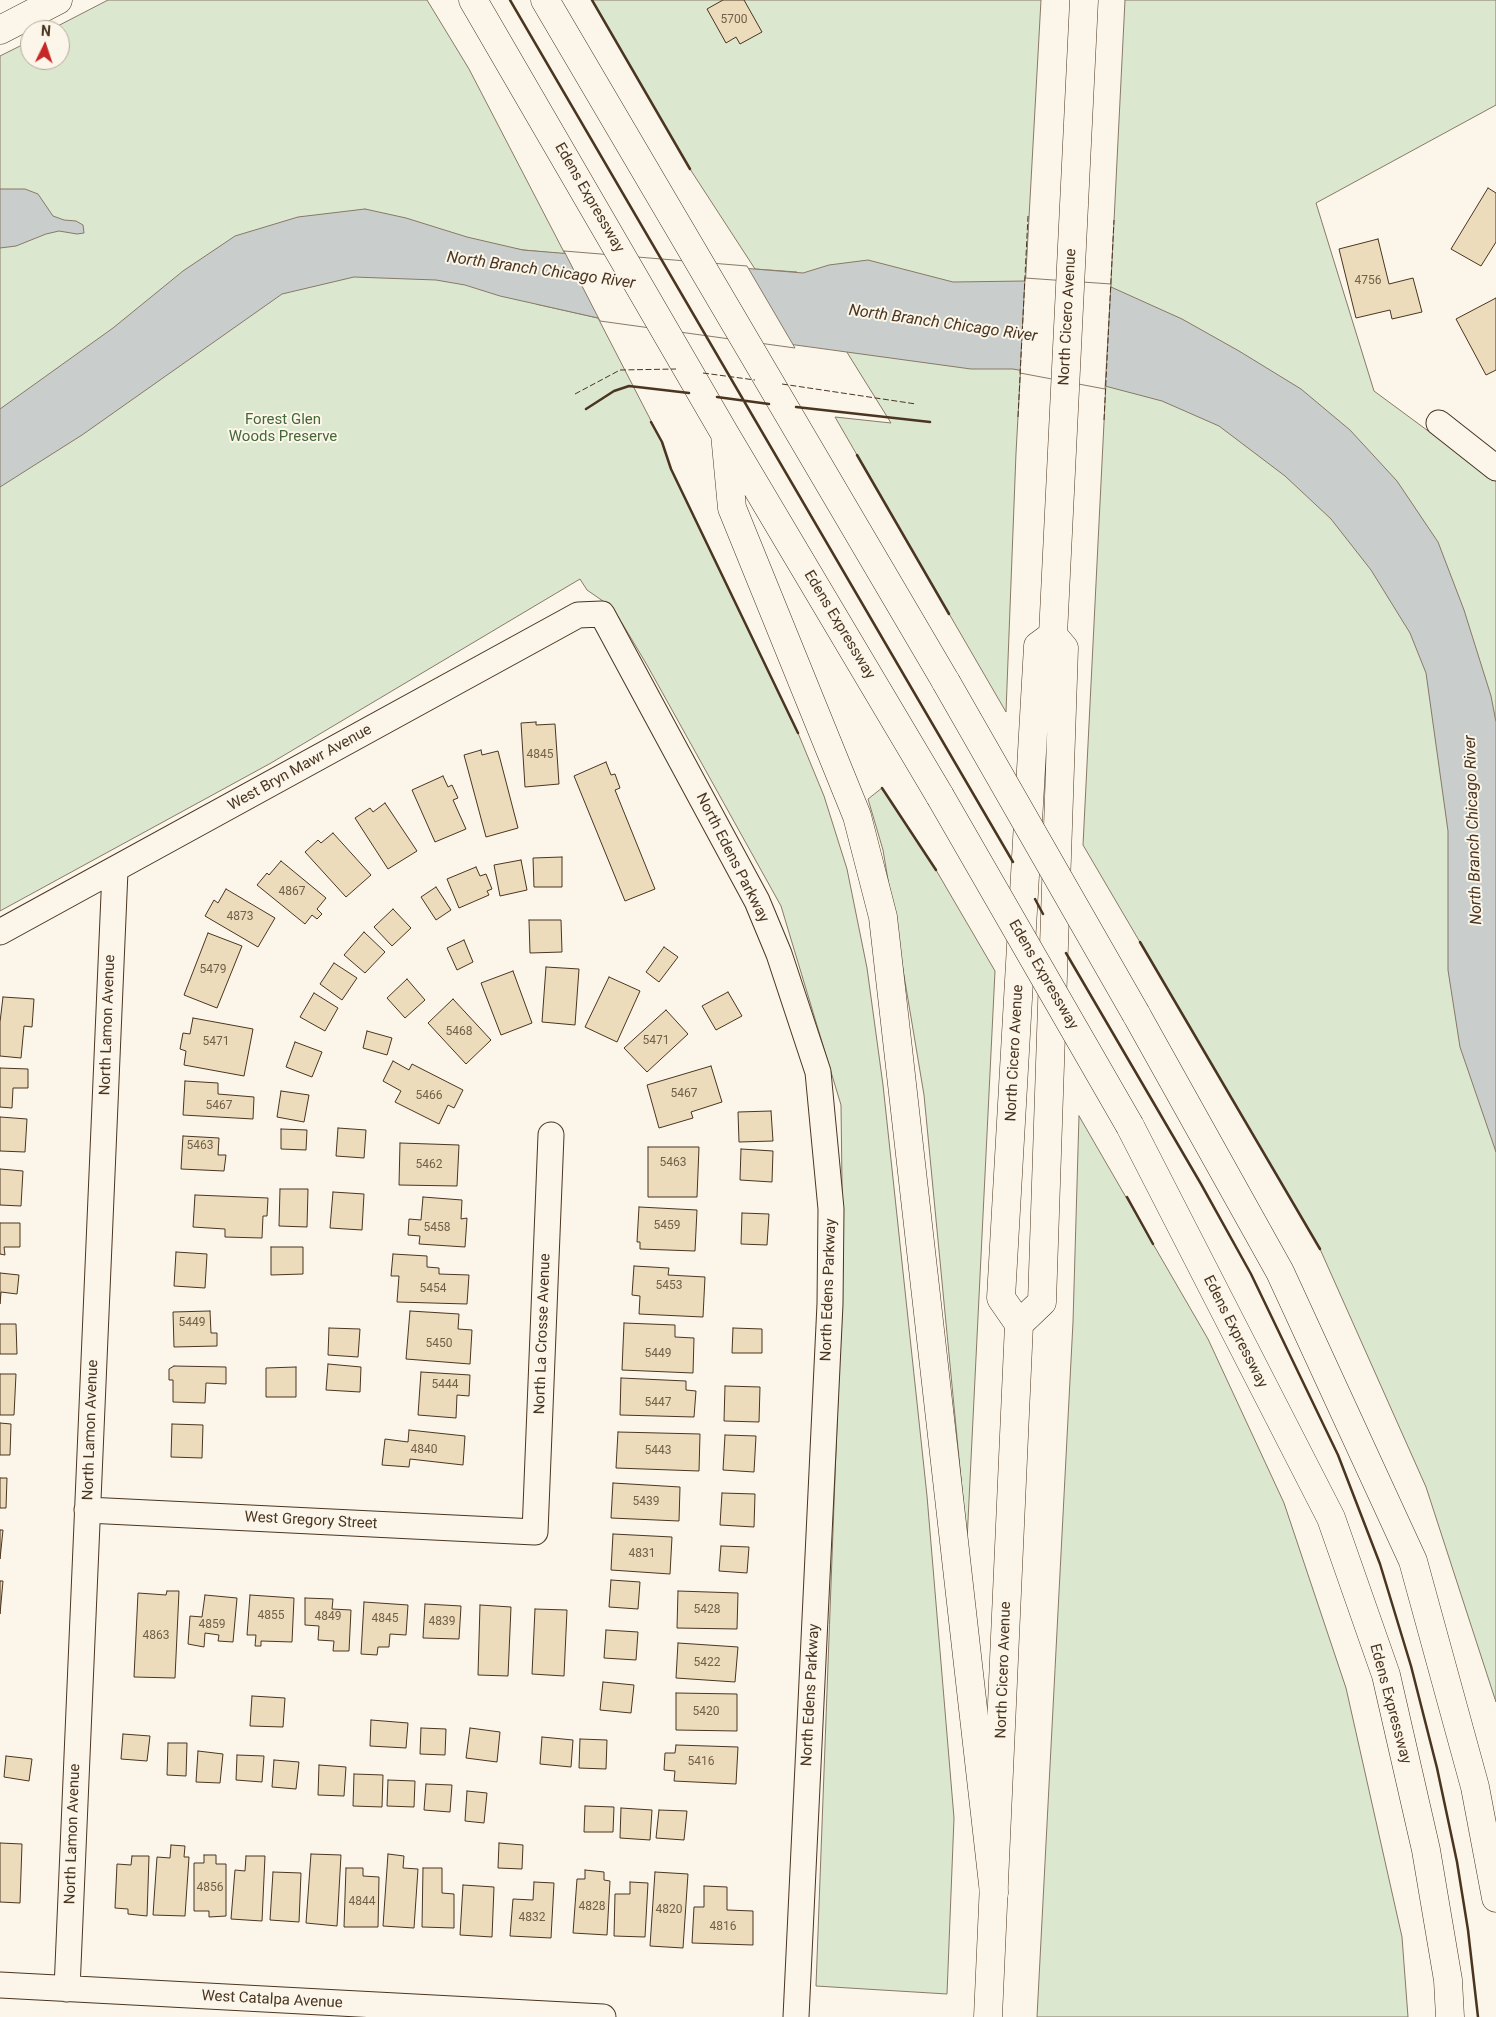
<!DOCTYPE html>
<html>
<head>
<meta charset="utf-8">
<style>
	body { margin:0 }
	#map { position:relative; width:1496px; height:2017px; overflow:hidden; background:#fbf6e9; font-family:Roboto,sans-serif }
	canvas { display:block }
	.north { position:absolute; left:20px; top:20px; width:50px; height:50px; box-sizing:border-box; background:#fbf6e9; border:1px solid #b4a999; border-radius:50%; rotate:4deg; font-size:14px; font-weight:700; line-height:20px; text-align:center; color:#4a3520 }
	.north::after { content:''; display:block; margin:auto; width:18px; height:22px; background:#c62828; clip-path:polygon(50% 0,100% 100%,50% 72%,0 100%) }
</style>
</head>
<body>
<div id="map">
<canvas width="1496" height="2017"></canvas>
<div class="north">N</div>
</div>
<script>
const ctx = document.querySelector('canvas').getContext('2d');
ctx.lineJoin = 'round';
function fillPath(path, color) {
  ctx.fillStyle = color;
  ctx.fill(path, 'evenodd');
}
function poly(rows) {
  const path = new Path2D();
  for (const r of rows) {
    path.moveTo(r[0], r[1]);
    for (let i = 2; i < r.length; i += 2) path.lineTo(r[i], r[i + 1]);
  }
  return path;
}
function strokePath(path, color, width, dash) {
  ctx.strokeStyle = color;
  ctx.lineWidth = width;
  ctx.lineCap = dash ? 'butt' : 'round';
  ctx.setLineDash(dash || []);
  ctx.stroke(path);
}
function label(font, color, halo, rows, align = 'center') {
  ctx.font = font + ' Roboto,sans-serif';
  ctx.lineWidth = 4;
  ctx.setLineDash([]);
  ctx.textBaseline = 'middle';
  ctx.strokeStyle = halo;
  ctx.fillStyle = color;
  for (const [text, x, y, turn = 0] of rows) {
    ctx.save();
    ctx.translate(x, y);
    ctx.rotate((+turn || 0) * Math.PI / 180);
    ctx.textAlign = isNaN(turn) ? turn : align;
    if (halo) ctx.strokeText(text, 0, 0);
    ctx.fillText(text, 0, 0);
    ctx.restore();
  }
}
const green = poly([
	[108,0,427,0,469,69,565,254,523,250,504,247,536,304,598,318,662,442,671,469,798,733,824,796,847,869,867,968,883,1085,927,1496,954,1818,947,1994,816,1986,843,1263,841,1105,781,906,647,665,613,608,587,590,580,579,271,763,0,911,0,56,30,41,30,60,60,60,60,30,50,30,108,0],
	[592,0,1041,0,1016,453,1006,712,835,417,891,423,797,272,755,269,690,169,592,0],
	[1125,0,1496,0,1496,105,1316,203,1374,391,1496,481,1496,1702,1426,1487,1320,1249,1083,845,1125,0],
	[882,788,936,870,995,971,967,1541,924,1095,883,850,868,799,882,788],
	[1079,1116,1208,1339,1284,1503,1346,1688,1402,1937,1408,2017,1037,2017,1073,1322,1079,1116]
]);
const water = poly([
	[0,189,25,189,38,194,53,216,64,220,76,221,83,225,84,233,77,234,59,231,46,234,16,246,0,248,0,189],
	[365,209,406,218,467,237,523,250,803,273,829,265,868,260,953,282,1025,281,1111,287,1182,319,1239,351,1301,389,1350,430,1397,481,1438,542,1464,610,1491,696,1496,722,1496,1152,1460,1047,1448,970,1448,831,1426,673,1410,633,1371,570,1331,519,1285,476,1219,426,1162,401,1105,386,1013,369,971,369,598,318,500,296,465,285,436,280,354,277,282,294,82,435,0,487,0,409,113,328,183,271,235,236,298,217,365,209]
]);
const pier = poly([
	[564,251,747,266,795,348,600,321,564,251],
	[1025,278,1111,284,1105,389,1020,373,1025,278]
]);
const building = poly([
	[723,0,744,0,762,32,740,44,736,37,726,43,707,9,723,0],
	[1488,188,1496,193,1496,242,1481,266,1451,249,1488,188],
	[1378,239,1389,284,1413,278,1422,312,1392,319,1390,310,1356,318,1339,249,1378,239],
	[1496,298,1496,370,1486,375,1456,319,1496,298],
	[536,722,536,725,555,724,559,784,525,787,521,723,536,722],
	[481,750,482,755,498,751,518,828,486,837,464,755,481,750],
	[606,762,611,775,615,774,620,788,615,790,655,889,625,901,574,776,606,762],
	[443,776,448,787,452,785,458,798,453,800,466,829,435,842,412,790,443,776],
	[385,803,417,851,388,869,355,818,370,808,373,812,385,803],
	[333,833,371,875,346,897,305,852,318,840,321,843,333,833],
	[562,857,562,887,534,887,533,858,562,857],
	[521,860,527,890,500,896,494,865,521,860],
	[281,861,326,898,317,909,322,914,317,919,312,915,305,924,257,885,267,873,269,875,281,861],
	[476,867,480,876,486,874,492,889,487,891,489,895,459,908,447,879,476,867],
	[436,887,451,910,436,920,421,897,436,887],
	[226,889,275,918,258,947,205,916,214,900,218,903,226,889],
	[393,909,411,928,392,946,374,927,393,909],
	[529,920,561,920,562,952,530,953,529,920],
	[364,932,385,952,365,973,344,955,364,932],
	[208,933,242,946,217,1008,184,995,208,933],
	[464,940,473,962,457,970,447,948,464,940],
	[664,947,678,957,659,982,646,972,664,947],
	[334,963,357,978,342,1000,320,984,334,963],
	[546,967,579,969,575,1025,542,1022,546,967],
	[513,971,532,1023,501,1035,481,983,513,971],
	[609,977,640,991,617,1042,585,1027,609,977],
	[407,979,425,1000,405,1018,387,998,407,979],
	[728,992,742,1016,716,1030,702,1006,728,992],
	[314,993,338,1008,325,1031,300,1017,314,993],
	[3,997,34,999,32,1027,24,1026,21,1058,0,1056,0,1022,3,997],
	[453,999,491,1040,466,1064,428,1023,453,999],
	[666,1010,688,1034,647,1072,624,1048,666,1010],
	[193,1018,253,1029,244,1076,184,1065,186,1051,180,1049,183,1033,190,1034,193,1018],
	[367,1031,392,1038,387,1055,363,1048,367,1031],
	[295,1042,322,1052,312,1077,286,1067,295,1042],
	[393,1061,409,1070,412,1064,463,1090,454,1108,448,1105,439,1124,395,1102,401,1091,383,1081,393,1061],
	[711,1066,722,1102,691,1112,693,1118,659,1128,647,1085,711,1066],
	[0,1068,28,1069,28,1088,13,1088,12,1108,0,1107,0,1068],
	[185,1081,218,1083,218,1094,254,1097,253,1119,183,1115,185,1081],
	[281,1091,309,1095,304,1122,277,1117,281,1091],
	[771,1111,773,1141,739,1142,738,1112,771,1111],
	[0,1117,27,1119,25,1152,0,1151,0,1117],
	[338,1128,366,1130,364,1158,336,1156,338,1128],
	[281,1129,307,1130,306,1150,281,1149,281,1129],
	[183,1136,219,1138,218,1155,226,1155,224,1171,181,1169,183,1136],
	[400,1143,459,1145,457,1186,399,1185,400,1143],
	[648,1147,699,1147,697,1197,648,1197,648,1147],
	[741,1149,773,1151,772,1182,740,1180,741,1149],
	[0,1169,23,1171,21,1206,0,1205,0,1169],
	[280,1189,308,1189,307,1227,279,1226,280,1189],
	[333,1192,364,1194,362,1230,330,1228,333,1192],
	[195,1195,268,1198,267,1216,263,1216,262,1238,225,1237,225,1229,193,1227,195,1195],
	[423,1197,462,1200,461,1219,467,1218,465,1247,419,1244,420,1236,408,1235,409,1219,421,1220,423,1197],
	[639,1207,697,1210,695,1251,640,1249,640,1242,637,1242,639,1207],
	[742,1213,769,1214,767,1245,741,1244,742,1213],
	[0,1223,20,1223,20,1247,4,1247,5,1255,0,1254,0,1223],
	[271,1247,303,1247,303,1274,271,1275,271,1247],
	[176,1252,207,1254,205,1288,174,1286,176,1252],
	[393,1254,427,1256,427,1267,439,1268,439,1274,469,1275,467,1304,397,1302,399,1276,391,1276,393,1254],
	[634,1266,669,1268,668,1275,705,1277,703,1317,639,1314,640,1296,632,1295,634,1266],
	[0,1273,19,1275,17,1294,1,1292,0,1304,0,1273],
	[210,1311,211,1333,217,1333,217,1346,174,1347,173,1312,210,1311],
	[410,1311,459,1314,458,1329,472,1330,470,1364,406,1359,410,1311],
	[624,1323,675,1325,675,1337,694,1338,693,1373,622,1370,624,1323],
	[0,1324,16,1324,17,1354,0,1354,0,1324],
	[329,1328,360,1329,358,1357,328,1355,329,1328],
	[733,1328,762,1329,762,1353,732,1353,733,1328],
	[328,1364,361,1367,360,1392,326,1390,328,1364],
	[174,1366,226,1367,226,1384,206,1383,205,1403,173,1402,173,1380,169,1380,169,1369,174,1366],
	[296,1367,296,1397,266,1397,266,1368,296,1367],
	[421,1372,470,1375,469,1396,457,1395,456,1418,418,1415,421,1372],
	[0,1374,16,1374,14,1415,0,1415,0,1374],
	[621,1378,686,1381,686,1390,696,1391,694,1417,620,1415,621,1378],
	[725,1386,760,1387,759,1422,724,1421,725,1386],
	[0,1423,11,1424,10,1455,0,1455,0,1423],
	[172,1424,203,1425,202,1458,171,1457,172,1424],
	[409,1430,465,1436,463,1465,410,1459,409,1467,382,1465,385,1439,408,1442,409,1430],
	[618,1432,700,1434,699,1471,616,1468,618,1432],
	[725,1435,756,1436,754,1472,723,1470,725,1435],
	[0,1478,7,1478,6,1508,0,1508,0,1478],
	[613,1483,680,1487,679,1521,611,1518,613,1483],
	[722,1493,755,1494,754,1527,720,1525,722,1493],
	[0,1530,3,1530,0,1559,0,1530],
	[613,1534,672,1537,670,1574,611,1570,613,1534],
	[721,1546,749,1547,747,1573,719,1571,721,1546],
	[611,1580,640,1582,638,1609,609,1607,611,1580],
	[0,1581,3,1581,0,1614,0,1581],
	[167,1591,179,1591,175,1678,134,1677,138,1593,166,1595,167,1591],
	[678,1591,738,1593,737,1629,677,1628,678,1591],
	[205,1595,237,1598,233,1642,218,1641,219,1635,205,1633,204,1647,188,1644,190,1616,202,1617,205,1595],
	[250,1595,294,1598,292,1642,261,1641,261,1646,255,1646,256,1635,247,1635,250,1595],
	[305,1598,333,1599,332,1609,351,1610,349,1651,333,1651,334,1641,318,1640,319,1626,305,1625,305,1598],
	[364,1602,408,1605,406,1635,390,1634,389,1647,378,1647,377,1655,361,1654,364,1602],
	[425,1604,461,1606,459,1639,423,1638,425,1604],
	[480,1605,511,1607,508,1676,478,1675,480,1605],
	[535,1609,567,1610,564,1676,532,1674,535,1609],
	[606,1630,638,1632,636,1660,604,1658,606,1630],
	[678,1643,738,1647,735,1682,676,1678,678,1643],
	[603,1682,634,1685,631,1713,600,1710,603,1682],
	[676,1693,737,1694,737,1731,676,1730,676,1693],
	[252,1696,285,1698,283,1727,250,1726,252,1696],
	[371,1720,408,1723,406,1748,370,1746,371,1720],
	[421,1728,446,1729,445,1755,420,1754,421,1728],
	[470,1728,500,1732,497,1762,466,1758,470,1728],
	[123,1734,150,1736,147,1761,121,1759,123,1734],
	[542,1737,573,1740,571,1767,540,1764,542,1737],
	[580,1739,607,1740,606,1769,579,1768,580,1739],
	[168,1743,187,1743,186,1776,167,1775,168,1743],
	[676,1745,738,1747,736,1784,674,1781,675,1771,664,1770,665,1753,675,1753,676,1745],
	[198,1751,223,1754,220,1783,196,1782,198,1751],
	[237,1755,264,1756,262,1782,236,1780,237,1755],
	[6,1756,32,1759,29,1781,4,1777,6,1756],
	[274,1760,299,1762,296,1789,272,1787,274,1760],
	[319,1765,346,1767,344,1796,318,1795,319,1765],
	[354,1774,383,1775,382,1807,353,1806,354,1774],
	[388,1780,415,1781,414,1807,387,1806,388,1780],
	[426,1784,452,1785,450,1812,424,1810,426,1784],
	[467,1791,487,1793,484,1823,465,1821,467,1791],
	[585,1806,614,1807,613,1832,584,1832,585,1806],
	[621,1808,652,1810,650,1840,620,1838,621,1808],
	[659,1810,687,1811,684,1840,656,1838,659,1810],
	[0,1843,22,1844,20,1903,0,1902,0,1843],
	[499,1843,523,1845,522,1869,498,1868,499,1843],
	[171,1845,185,1846,184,1857,189,1857,185,1916,153,1915,157,1857,170,1858,171,1845],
	[311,1854,341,1855,337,1926,306,1923,311,1854],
	[388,1854,404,1856,403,1868,418,1869,414,1928,383,1926,388,1854],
	[204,1855,216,1855,216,1864,226,1864,226,1916,209,1917,209,1911,194,1911,194,1863,204,1863,204,1855],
	[132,1856,149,1856,147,1916,128,1914,128,1909,115,1908,117,1864,131,1865,132,1856],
	[246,1856,265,1856,262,1921,231,1919,235,1870,245,1871,246,1856],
	[346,1868,363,1868,363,1876,379,1877,378,1927,344,1927,346,1868],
	[423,1868,442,1868,442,1893,454,1894,454,1928,422,1927,423,1868],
	[585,1870,604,1872,604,1880,610,1881,607,1935,573,1933,577,1879,585,1879,585,1870],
	[273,1872,301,1873,299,1922,270,1920,273,1872],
	[655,1872,688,1874,683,1948,650,1946,655,1872],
	[534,1882,554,1883,551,1938,510,1936,513,1899,533,1900,534,1882],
	[630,1882,648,1883,645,1937,614,1936,615,1894,630,1894,630,1882],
	[463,1885,494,1887,492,1937,460,1935,463,1885],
	[704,1886,727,1887,727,1910,753,1911,753,1945,692,1943,694,1907,704,1907,704,1886]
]);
const street = poly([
	[1439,423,1496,468],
	[0,932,578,615,602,614,757,901,779,954,818,1072,831,1209,830,1304,796,2017],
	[87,1510,535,1532,551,1135],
	[0,1985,603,2017],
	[67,1989,115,871]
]);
const secondary = poly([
	[0,30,58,0]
]);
const primary = poly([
	[1019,1324,1042,1302,1064,648,1053,635,1084,0],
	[988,2017,1019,1324,1001,1298,1038,646,1053,635]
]);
const highway = poly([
	[473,0,725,434,940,796],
	[545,0,946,682],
	[725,434,732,508,857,816,883,917,994,1893],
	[1136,1014,1280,1272,1413,1561,1475,1787,1496,1898],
	[1130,1126,1331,1518,1386,1675,1426,1850,1448,1980,1450,2017]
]);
const highwayBridge = poly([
	[946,682,1136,1014],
	[940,796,1130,1126]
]);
const fence = poly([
	[703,373,755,380],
	[782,384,916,404],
	[575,394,620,370,676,369],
	[1018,417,1028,216],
	[1104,420,1114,220]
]);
const wall = poly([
	[510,0,1013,862],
	[592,0,690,169],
	[717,397,769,404],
	[796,407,930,422],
	[586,409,614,391,629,386,689,393],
	[651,422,662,442,671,469,798,733],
	[857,455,949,614],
	[882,788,936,870],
	[1035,899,1043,914],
	[1140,942,1320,1249],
	[1066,953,1201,1184,1251,1274,1338,1455,1380,1564,1411,1666,1437,1768,1457,1862,1468,1930,1478,2017],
	[1127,1197,1153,1244]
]);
const numberNames = [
	["5700",734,20],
	["4756",1368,281],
	["4845",540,755],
	["4867",292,892],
	["4873",240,917],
	["5479",213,970],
	["5468",459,1032],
	["5471",656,1041],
	["5471",216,1042],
	["5467",684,1094],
	["5466",429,1096],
	["5467",219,1106],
	["5463",200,1146],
	["5463",673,1163],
	["5462",429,1165],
	["5459",667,1226],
	["5458",437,1228],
	["5453",669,1286],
	["5454",433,1289],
	["5449",192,1323],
	["5450",439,1344],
	["5449",658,1354],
	["5444",445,1385],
	["5447",658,1403],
	["4840",424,1450],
	["5443",658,1451],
	["5439",646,1502],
	["4831",642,1554],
	["5428",707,1610],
	["4855",271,1616],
	["4849",328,1617],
	["4845",385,1619],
	["4839",442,1622],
	["4859",212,1625],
	["4863",156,1636],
	["5422",707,1663],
	["5420",706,1712],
	["5416",701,1762],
	["4856",210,1888],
	["4844",362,1902],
	["4828",592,1907],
	["4820",669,1910],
	["4832",532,1918],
	["4816",723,1927]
];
const streetNames = [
	["Edens Expressway",589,198,60],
	["North Cicero Avenue",1068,317,-87],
	["Edens Expressway",839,625,59],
	["West Bryn Mawr Avenue",300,768,-29],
	["North Edens Parkway",732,858,63],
	["Edens Expressway",1043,975,60],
	["North Lamon Avenue",108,1025,-88],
	["North Cicero Avenue",1015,1053,-87],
	["North Edens Parkway",829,1290,-88],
	["Edens Expressway",1235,1332,63],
	["North La Crosse Avenue",543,1334,-88],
	["North Lamon Avenue",91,1430,-88],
	["West Gregory Street",311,1521,3],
	["North Cicero Avenue",1004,1670,-88],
	["North Edens Parkway",811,1695,-87],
	["Edens Expressway",1390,1704,75],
	["North Lamon Avenue",73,1834,-88],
	["West Catalpa Avenue",272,2000,3]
];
const parkNames = [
	["Forest Glen",283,420],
	["Woods Preserve",283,437]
];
const waterNames = [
	["North Branch Chicago River",541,271,8],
	["North Branch Chicago River",943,324,8],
	["North Branch Chicago River",1474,830,-92]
];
fillPath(green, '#dce7d0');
strokePath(green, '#887966', 1);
fillPath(water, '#c9cecd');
strokePath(water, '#887966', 1);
fillPath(pier, '#fbf6e9');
strokePath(pier, '#887966', 1);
fillPath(building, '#ecdcbc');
strokePath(building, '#4a3520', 1);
strokePath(street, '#4a3520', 27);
strokePath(secondary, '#4a3520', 29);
strokePath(primary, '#4a3520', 29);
strokePath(highway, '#4a3520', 29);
strokePath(street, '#fbf6e9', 25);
strokePath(secondary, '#fbf6e9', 28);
strokePath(primary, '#fbf6e9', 28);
strokePath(highway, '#fbf6e9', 28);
strokePath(highwayBridge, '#4a3520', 29, []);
strokePath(highwayBridge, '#fbf6e9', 28);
strokePath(fence, '#4a3520', 1, [6, 2.5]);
strokePath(wall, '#4a3520', 2.5);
label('12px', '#725f47', null, numberNames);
label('15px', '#4a3520', '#fbf6e9', streetNames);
label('15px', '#436837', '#fbf6e9', parkNames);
label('italic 16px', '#4a3520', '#fbf6e9', waterNames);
</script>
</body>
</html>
